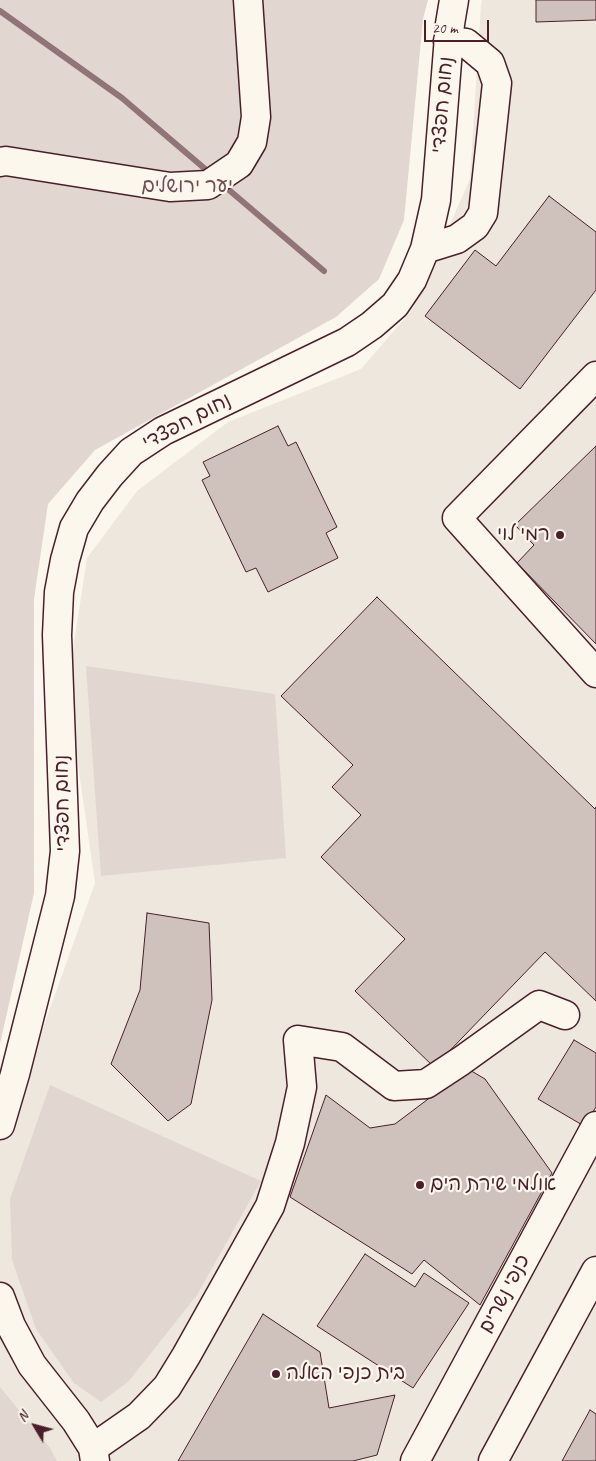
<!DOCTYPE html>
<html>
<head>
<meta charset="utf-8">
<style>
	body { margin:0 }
	#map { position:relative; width:596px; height:1461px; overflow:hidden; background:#fbf7ec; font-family:Caveat,sans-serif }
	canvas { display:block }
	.north { position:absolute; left:10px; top:1401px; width:50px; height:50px; -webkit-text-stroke:4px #fbf7ec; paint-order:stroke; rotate:307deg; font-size:14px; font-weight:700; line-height:20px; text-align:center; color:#4a1f2b }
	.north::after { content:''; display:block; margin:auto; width:18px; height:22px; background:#4a1f2b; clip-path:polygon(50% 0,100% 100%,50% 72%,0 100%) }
	.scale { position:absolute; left:424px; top:20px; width:65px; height:22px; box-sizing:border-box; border:2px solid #4a1f2b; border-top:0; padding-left:6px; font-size:15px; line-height:18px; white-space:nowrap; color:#4a1f2b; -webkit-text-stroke:4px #fbf7ec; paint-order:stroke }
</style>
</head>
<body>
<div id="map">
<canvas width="596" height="1461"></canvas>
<div class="north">N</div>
<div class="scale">20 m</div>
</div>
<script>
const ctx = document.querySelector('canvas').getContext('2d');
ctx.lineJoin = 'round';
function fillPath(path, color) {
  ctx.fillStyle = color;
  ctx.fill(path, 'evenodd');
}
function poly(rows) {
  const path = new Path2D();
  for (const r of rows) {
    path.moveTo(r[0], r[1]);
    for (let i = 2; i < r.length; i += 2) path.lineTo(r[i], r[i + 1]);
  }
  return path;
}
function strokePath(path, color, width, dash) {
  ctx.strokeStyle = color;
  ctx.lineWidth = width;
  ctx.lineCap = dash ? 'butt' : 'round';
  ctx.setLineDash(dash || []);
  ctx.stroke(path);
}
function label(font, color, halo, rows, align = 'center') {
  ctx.font = font + ' Caveat,"Playpen Sans Hebrew",sans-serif';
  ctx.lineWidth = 4.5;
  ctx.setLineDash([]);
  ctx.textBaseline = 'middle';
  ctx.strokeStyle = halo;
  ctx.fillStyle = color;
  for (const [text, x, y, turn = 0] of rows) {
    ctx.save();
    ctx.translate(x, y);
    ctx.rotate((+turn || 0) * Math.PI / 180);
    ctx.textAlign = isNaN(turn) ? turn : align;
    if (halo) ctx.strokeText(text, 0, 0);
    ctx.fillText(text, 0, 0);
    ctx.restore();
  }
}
const built = poly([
	[482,0,596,0,596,1461,0,1461,0,1073,43,1028,95,883,67,688,87,558,137,491,228,422,361,369,412,310,470,179,481,5]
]);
const green = poly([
	[0,0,428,0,423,19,404,220,379,279,336,317,95,450,48,504,34,599,34,893,0,1044],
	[86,666,275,694,286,858,101,876],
	[50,1085,261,1181,197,1295,128,1382,101,1402,74,1383,36,1329,12,1260,10,1199],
	[0,1387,50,1448,57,1461,0,1461]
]);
const stream = poly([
	[0,11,122,98,211,174],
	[222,184,324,271]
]);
const building = poly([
	[536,0,596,0,596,20,536,22,536,0],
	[549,196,596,232,596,290,520,389,425,316,475,250,496,266,549,196],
	[278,426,288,446,296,442,337,527,326,533,338,558,268,592,256,568,246,572,202,480,210,476,203,462,278,426],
	[596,446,596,644,517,563,534,545,515,525,596,446],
	[377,597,595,809,596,807,596,1001,545,952,434,1067,355,991,405,939,321,857,361,815,332,787,353,765,281,696,377,597],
	[147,913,209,923,212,1000,191,1104,168,1121,111,1064,140,990,147,913],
	[574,1040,596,1053,596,1107,584,1126,538,1099,574,1040],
	[468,1069,485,1079,552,1173,480,1305,424,1260,412,1274,290,1197,326,1095,370,1128,395,1124,468,1069],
	[365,1254,415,1287,424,1273,469,1303,413,1388,317,1326,365,1254],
	[263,1314,320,1352,329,1408,395,1395,377,1455,353,1461,178,1461,263,1314],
	[590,1410,596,1414,596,1461,562,1461,590,1410]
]);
const minor = poly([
	[0,162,6,161,170,187,208,185,239,164,252,142,256,117,248,0],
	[425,249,457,239,475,226,483,213,497,83,490,63,466,43,448,41],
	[596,376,457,518,596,673],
	[0,1125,15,1074,60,896,65,851,57,635,59,592,65,560,74,528,90,501,110,475,131,452,163,431,347,342,372,325,395,305,412,280,425,249,436,200,450,24,454,0],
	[0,1297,11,1326,32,1365,76,1421,93,1448,95,1461],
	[93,1448,139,1416,167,1387,186,1356,270,1206,290,1143,302,1087,298,1040,342,1047,394,1086,426,1084,461,1061,539,1005,565,1015],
	[415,1461,596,1126],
	[493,1461,596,1271]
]);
const markers = [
	[560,535,5,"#4a1f2b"],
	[420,1185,5,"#4a1f2b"],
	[276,1374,5,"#4a1f2b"]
];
const streetNames = [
	["נחום חפצדי",443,105,-85],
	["נחום חפצדי",187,422,-28],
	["נחום חפצדי",63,803,-91],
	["כנפי נשרים",505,1294,-62]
];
const parkNames = [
	["יער ירושלים",187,187]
];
const poiNames = [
	["רמי לוי",550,535,"right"],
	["אולמי שירת הים",430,1185],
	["בית כנפי האלה",286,1374]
];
fillPath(built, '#eee7de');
fillPath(green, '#e2d7d0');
strokePath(stream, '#907477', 6);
fillPath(building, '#cfc2bc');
strokePath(building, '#4a1f2b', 1);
strokePath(minor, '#4a1f2b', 31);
strokePath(minor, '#fbf7ec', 28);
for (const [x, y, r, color] of markers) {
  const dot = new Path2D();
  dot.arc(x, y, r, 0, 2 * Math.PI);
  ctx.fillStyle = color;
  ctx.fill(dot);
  strokePath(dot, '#fbf7ec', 2);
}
label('20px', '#4a1f2b', '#fbf7ec', streetNames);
label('20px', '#704d54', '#fbf7ec', parkNames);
label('20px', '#4a1f2b', '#fbf7ec', poiNames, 'left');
</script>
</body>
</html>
